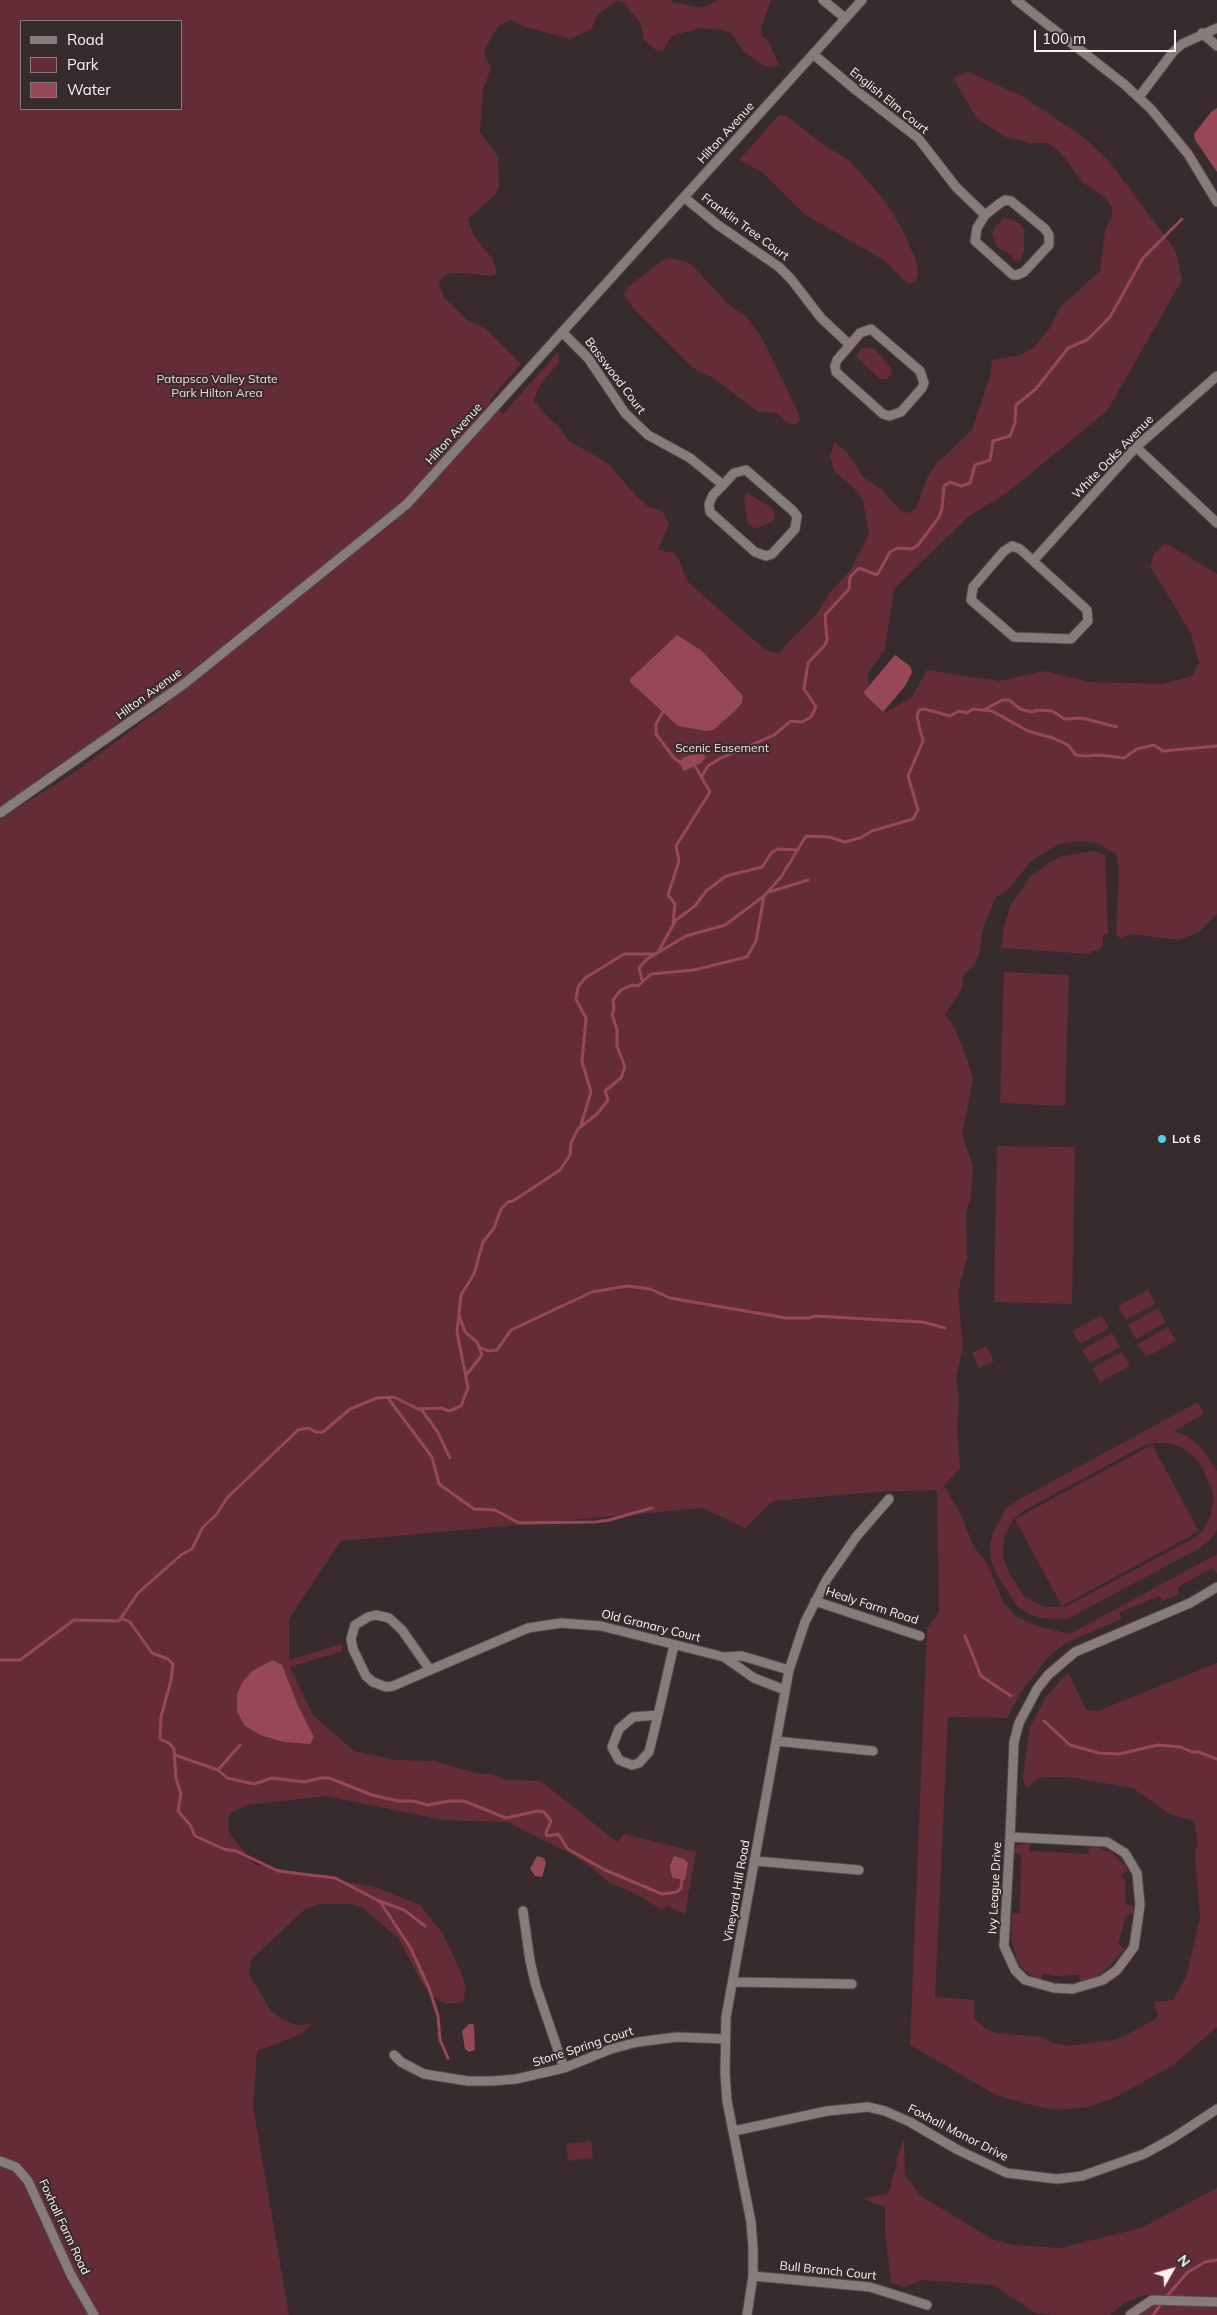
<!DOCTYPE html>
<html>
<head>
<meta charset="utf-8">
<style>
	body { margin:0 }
	#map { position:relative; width:1217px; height:2315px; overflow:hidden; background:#372b2d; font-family:Mulish,sans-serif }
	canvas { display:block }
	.legend { position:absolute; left:20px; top:20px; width:162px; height:90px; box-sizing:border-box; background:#372b2d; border:1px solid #857b7c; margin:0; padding:6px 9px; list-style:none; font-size:15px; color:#faf2f3 }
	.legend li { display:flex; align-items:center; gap:10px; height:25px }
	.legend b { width:25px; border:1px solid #857b7c }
	.north { position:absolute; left:1147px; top:2245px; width:50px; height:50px; -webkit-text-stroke:4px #372b2d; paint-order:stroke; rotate:52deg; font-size:14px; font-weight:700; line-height:20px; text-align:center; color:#faf2f3 }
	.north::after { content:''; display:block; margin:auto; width:18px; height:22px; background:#faf2f3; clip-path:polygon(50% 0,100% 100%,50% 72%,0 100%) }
	.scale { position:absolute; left:1034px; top:30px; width:142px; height:22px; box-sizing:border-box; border:2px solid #faf2f3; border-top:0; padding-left:6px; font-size:15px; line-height:18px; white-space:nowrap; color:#faf2f3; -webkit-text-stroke:4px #372b2d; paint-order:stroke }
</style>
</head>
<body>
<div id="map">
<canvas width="1217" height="2315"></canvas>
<ul class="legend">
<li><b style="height:6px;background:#887b7c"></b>Road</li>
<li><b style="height:14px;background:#642c36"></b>Park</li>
<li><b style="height:14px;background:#974856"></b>Water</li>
</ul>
<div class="north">N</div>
<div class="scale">100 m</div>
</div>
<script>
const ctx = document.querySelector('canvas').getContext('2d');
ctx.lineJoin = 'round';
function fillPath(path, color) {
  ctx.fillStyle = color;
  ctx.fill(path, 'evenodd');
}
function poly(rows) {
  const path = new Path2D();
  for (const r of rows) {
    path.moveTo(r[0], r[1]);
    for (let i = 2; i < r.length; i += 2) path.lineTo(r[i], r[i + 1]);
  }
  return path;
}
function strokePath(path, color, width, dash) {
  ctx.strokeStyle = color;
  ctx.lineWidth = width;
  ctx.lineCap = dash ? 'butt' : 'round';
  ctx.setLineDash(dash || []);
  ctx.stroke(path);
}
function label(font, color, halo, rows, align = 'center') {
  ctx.font = font + ' Mulish,sans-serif';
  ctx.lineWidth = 4;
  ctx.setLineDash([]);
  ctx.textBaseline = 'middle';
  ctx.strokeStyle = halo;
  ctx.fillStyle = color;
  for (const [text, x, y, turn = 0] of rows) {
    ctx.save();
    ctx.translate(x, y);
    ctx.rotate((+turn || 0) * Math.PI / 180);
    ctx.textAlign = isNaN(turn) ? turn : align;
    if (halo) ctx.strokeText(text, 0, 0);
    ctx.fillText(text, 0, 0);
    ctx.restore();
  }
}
const green = poly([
	[0,0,671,0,671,2,702,8,718,0,771,0,761,28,762,36,768,41,779,65,772,67,764,66,744,52,730,32,723,30,700,28,671,36,664,50,657,51,644,40,641,24,624,3,617,1,598,14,592,28,571,39,525,27,511,20,498,26,486,47,484,54,491,68,483,90,480,132,498,157,499,184,497,193,468,219,473,234,493,260,497,274,490,276,467,273,451,273,443,277,439,283,444,298,450,303,467,320,486,329,521,364,489,401,503,414,558,352,559,362,539,387,534,401,548,417,559,427,569,441,608,463,636,496,648,506,662,511,669,524,658,550,673,553,678,558,687,581,740,628,766,650,773,652,780,653,790,640,817,614,830,592,850,571,869,534,863,500,853,487,835,472,830,457,834,442,846,451,863,477,881,489,901,511,909,513,916,509,927,478,935,465,972,430,990,376,992,360,1021,355,1034,347,1050,328,1060,307,1100,271,1105,230,1112,216,1112,207,1102,195,1082,182,1064,157,1053,146,1046,143,1031,143,1006,137,977,119,953,78,968,72,1024,97,1087,140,1109,161,1176,251,1182,280,1107,411,1008,492,968,517,894,589,885,650,868,673,869,688,885,713,912,697,927,670,1000,681,1044,671,1089,682,1162,684,1192,676,1199,663,1191,633,1150,566,1155,552,1166,543,1217,574,1217,914,1199,932,1179,940,1130,934,1120,939,1116,933,1119,871,1116,854,1097,843,1081,841,1059,844,1030,862,1009,889,996,897,982,931,980,950,975,965,964,974,961,990,945,1014,954,1027,968,1061,973,1080,962,1135,973,1166,971,1196,966,1213,967,1258,958,1292,963,1347,956,1378,959,1397,957,1428,960,1468,944,1486,960,1513,974,1547,987,1563,1004,1604,1016,1616,1034,1625,1070,1634,1217,1554,1217,1573,1212,1568,1178,1587,1179,1594,1163,1601,1159,1596,1120,1612,1121,1619,1066,1643,1048,1657,1021,1692,1007,1718,948,1717,935,1997,974,2000,974,2018,986,2029,997,2033,1042,2037,1052,2043,1068,2046,1118,2039,1154,2020,1158,2016,1154,2002,1173,2000,1186,1977,1200,1919,1195,1852,1198,1844,1194,1821,1169,1814,1133,1788,1069,1777,1043,1777,1036,1780,1028,1787,1025,1785,1023,1777,1030,1727,1045,1698,1068,1672,1086,1710,1098,1711,1217,1663,1217,2027,1173,2065,1118,2096,1088,2107,1058,2110,1035,2106,996,2095,910,2045,927,1628,939,1612,937,1490,874,1492,773,1501,745,1528,703,1508,341,1541,289,1619,289,1660,341,1644,343,1651,290,1667,313,1715,354,1751,396,1760,434,1761,476,1773,494,1775,506,1780,541,1781,617,1842,624,1834,696,1852,685,1914,667,1906,662,1910,634,1893,610,1883,587,1864,566,1851,507,1822,443,1820,326,1796,246,1805,231,1813,228,1819,229,1833,254,1864,378,1888,420,1905,443,1934,461,1973,466,1988,463,2002,445,2004,431,1995,422,1983,399,1939,363,1908,349,1904,319,1904,304,1910,251,1960,249,1974,271,2011,283,2020,297,2025,312,2024,301,2034,257,2051,253,2106,289,2315,0,2315,0,819,76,771,167,704,165,702,0,818],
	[21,21,181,21,181,109,21,109],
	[779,115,787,116,821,143,849,160,884,200,900,225,916,260,918,275,915,282,907,283,885,261,804,214,762,172,739,160],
	[1005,217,1019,223,1024,229,1024,252,1020,260,1015,261,1011,254,998,248,992,234,995,227],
	[671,258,687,262,693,266,728,304,746,317,761,336,798,412,800,420,795,425,787,423,777,413,758,412,715,379,693,368,633,308,624,294,628,287,663,260],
	[868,347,875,349,890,367,892,374,887,379,880,379,856,357,861,349],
	[746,492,772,508,775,515,772,522,754,529,748,524,744,499],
	[1095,851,1105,855,1108,934,1103,936,1103,946,1098,951,1091,951,1091,954,1001,948,1004,927,1011,904,1030,877,1049,863,1062,856],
	[1004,972,1069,975,1065,1106,1000,1103],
	[997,1146,1075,1147,1072,1304,994,1302],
	[1148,1290,1155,1304,1126,1320,1118,1306],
	[1158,1308,1166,1322,1136,1339,1128,1325],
	[1102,1315,1109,1328,1080,1344,1072,1331],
	[1168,1327,1176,1341,1146,1357,1138,1344],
	[1112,1333,1120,1347,1090,1363,1082,1350],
	[986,1346,994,1361,979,1368,972,1353],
	[1122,1352,1130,1366,1100,1382,1092,1368],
	[1198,1402,1204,1414,1174,1431,1187,1436,1201,1447,1217,1471,1217,1530,1211,1539,1200,1548,1067,1619,1041,1618,1029,1614,1017,1606,998,1576,991,1560,990,1545,993,1533,1005,1510,1018,1500],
	[1154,1443,1167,1443,1181,1447,1193,1455,1202,1467,1212,1490,1214,1500,1209,1521,1202,1531,1194,1538,1065,1607,1044,1607,1025,1597,1008,1571,1003,1557,1004,1536,1014,1519,1025,1510,1143,1446],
	[1152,1445,1199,1531,1062,1606,1015,1519],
	[1023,1844,1029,1844,1029,1851,1088,1854,1089,1846,1098,1847,1112,1853,1125,1865,1128,1871,1121,1875,1125,1881,1126,1905,1133,1906,1133,1914,1126,1915,1118,1944,1125,1948,1123,1952,1100,1975,1080,1982,1079,1975,1056,1976,1043,1974,1041,1980,1024,1970,1017,1960,1011,1938,1012,1913,1020,1913,1021,1854,1014,1853,1017,1845],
	[904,2138,905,2175,921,2196,992,2239,1013,2245,1060,2248,1141,2228,1217,2188,1217,2299,1145,2295,1126,2302,1110,2315,1052,2315,1035,2313,994,2285,923,2280,904,2287,891,2283,885,2232,885,2207,863,2199,889,2193,899,2152],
	[591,2141,593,2158,568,2161,566,2144],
	[1152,2305,1217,2306,1217,2315,1136,2315]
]);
const water = poly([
	[1217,108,1217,172,1195,140,1194,134,1211,112],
	[677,635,702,651,743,696,742,703,734,712,713,730,706,731,678,726,630,682,630,679],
	[895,655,910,666,912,672,906,685,883,712,863,693],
	[690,755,702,754,706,757,701,763,684,771,679,763,683,758],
	[273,1660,282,1665,298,1706,314,1737,310,1744,284,1742,260,1735,245,1726,237,1712,237,1694,242,1683,252,1671],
	[537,1856,544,1858,546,1863,542,1877,535,1876,530,1869],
	[674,1856,684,1859,688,1863,685,1880,673,1878,671,1874,670,1865],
	[469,2024,473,2024,474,2028,475,2050,469,2052,465,2049,462,2031]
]);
const stream = poly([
	[984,710,1002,700,1009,700,1020,709,1032,712,1038,710,1052,711,1065,719,1082,718,1117,727],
	[663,712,656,724,656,734,674,758,680,762],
	[703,754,705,744],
	[702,776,708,766,719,759,774,735,791,721,802,722,811,717,816,707,804,689,808,663,825,645,827,640,825,615,849,589,850,577,859,568,877,575,890,552,898,548,912,549,918,545,939,517,942,509,944,486,950,482,961,486,970,483,975,465,990,460,993,441,1010,436,1015,423,1016,405,1036,389,1068,348,1087,340,1110,317,1143,258,1182,219],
	[769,892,808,880],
	[673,923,675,904,668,895,679,861,676,846,710,792,695,766],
	[658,952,676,920,695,906,706,891,726,876,762,867,772,852,778,849,798,850],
	[642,980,639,968,647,959,686,936,725,925,764,896],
	[581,1125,591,1092,582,1062,586,1018,576,999,578,987,585,978,624,954,656,954],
	[459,1315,465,1332,477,1342,482,1355,467,1374],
	[479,1347,488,1351,497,1350,511,1330,592,1292,627,1286,650,1289,670,1298,786,1318,809,1318,815,1316,884,1320,923,1322,945,1328],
	[388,1398,432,1457,439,1484,474,1509,495,1510,519,1523,595,1522,609,1520,652,1508],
	[421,1409,437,1431,450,1458],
	[121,1618,130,1622,152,1653,168,1659,173,1664,171,1680,161,1717,160,1739,169,1743,174,1749,176,1778,181,1794,178,1811,190,1825,195,1836,224,1849,236,1851,278,1871,335,1878,379,1901,404,1910,425,1926],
	[965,1636,981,1676,1011,1696],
	[0,1660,20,1660,74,1620,119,1621,138,1593,181,1555,192,1549,203,1527,216,1515,227,1498,298,1430,308,1428,316,1432,323,1432,350,1409,377,1398,394,1397,418,1409,441,1408,449,1411,461,1406,468,1388,457,1332,461,1295,474,1274,483,1242,494,1228,501,1209,508,1202,513,1201,560,1170,570,1155,571,1143,578,1129,597,1114,608,1100,605,1091,621,1078,625,1067,617,1046,617,1030,612,1014,614,1010,613,1000,621,990,632,985,638,986,651,974,694,970,747,957,756,941,764,896,781,877,806,836,829,837,845,842,860,838,872,831,913,819,918,810,908,776,923,741,917,717,919,710,925,709,950,716,959,711,967,713,973,709,992,711,1028,731,1053,738,1068,745,1076,755,1085,756,1100,755,1124,758,1137,749,1154,745,1163,751,1217,746],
	[1044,1721,1070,1745,1099,1753,1119,1754,1158,1745,1181,1747,1192,1752,1199,1752,1217,1759],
	[175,1755,218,1770,227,1778,254,1784,272,1778,304,1782,321,1778,329,1778,372,1795,398,1801,413,1801,428,1805,450,1801,464,1801,506,1818,538,1811,544,1812,551,1821,546,1833,547,1836,558,1834,568,1849,605,1870,662,1894,677,1892,681,1888,682,1880],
	[218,1770,240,1745],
	[381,1903,410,1947,429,1988,438,2016,440,2040,448,2058],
	[1166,2297,1188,2272,1205,2262,1217,2260],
	[1153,2315,1162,2303]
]);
const street = poly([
	[823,0,845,18],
	[1016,0,1124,84,1151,109,1188,154,1217,202],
	[1202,33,1217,46],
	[813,54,857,91,918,138,956,187,985,215,999,204,1005,200,1011,201,1045,229,1049,235,1049,245,1024,272,1017,275,1013,275,975,241,977,228,985,215],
	[1139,97,1173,52,1182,44,1217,28],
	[685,198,718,225,779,267,791,279,821,318,850,345,860,333,871,329,920,371,924,383,922,388,901,412,889,416,883,414,836,372,835,366,837,360,850,345],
	[562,332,588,358,625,413,648,435,690,458,723,485,734,473,746,470,792,510,797,516,795,529,772,554,766,556,755,552,710,512,709,504,713,495,723,485],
	[1136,447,1217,523],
	[1012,546,1020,549,1087,610,1088,621,1071,639,1014,637,971,600,973,587,1004,551,1012,546],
	[1033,561,1136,447,1217,376],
	[0,813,184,684,407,504,862,0],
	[815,1601,920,1636],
	[724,1657,754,1678,785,1690],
	[430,1670,393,1686,386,1687,373,1682,366,1676,353,1649,351,1639,355,1625,368,1617,376,1615,389,1618,402,1630,430,1670,528,1628,561,1623,601,1626,724,1657,742,1656,789,1670],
	[658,1715,633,1717,619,1729,612,1747,619,1760,632,1765,639,1763,649,1752,658,1715,674,1645],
	[776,1741,873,1751],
	[1010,1837,1004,1946,1015,1970,1025,1980,1054,1988,1073,1989,1103,1980,1117,1970,1134,1947,1140,1905,1137,1873,1125,1853,1107,1842,1010,1837,1014,1742,1019,1723,1037,1689,1048,1675,1075,1652,1190,1603,1217,1587],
	[755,1861,859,1870],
	[523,1911,530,1961,536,1986,564,2068],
	[733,1982,852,1984],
	[394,2055,401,2062,424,2074,468,2081,493,2081,516,2079,564,2068,611,2049,638,2042,677,2037,726,2039],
	[734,2131,827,2111,868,2107,885,2111,910,2122,958,2150,1007,2173,1057,2179,1082,2176,1144,2154,1173,2138,1217,2109],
	[0,2161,16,2167,28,2181,71,2275,94,2315],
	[753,2276,870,2287,927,2305],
	[747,2315,753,2276,753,2248,751,2222,727,2101,725,2073,726,2017,789,1670,805,1622,827,1579,856,1537,889,1499],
	[1130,2315,1152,2300,1217,2302]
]);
const markers = [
	[1162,1139,5,"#5cc7e7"]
];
const streetNames = [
	["English Elm Court",889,101,39],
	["Hilton Avenue",726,133,-48],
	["Franklin Tree Court",745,227,36],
	["Basswood Court",615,376,53],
	["Hilton Avenue",454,434,-48],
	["White Oaks Avenue",1113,457,-46],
	["Hilton Avenue",149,694,-36],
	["Healy Farm Road",872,1606,18],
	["Old Granary Court",651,1626,14],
	["Ivy League Drive",995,1888,-87],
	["Vineyard Hill Road",737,1891,-80],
	["Stone Spring Court",583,2047,-18],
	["Foxhall Manor Drive",958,2133,27],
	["Foxhall Farm Road",64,2227,65],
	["Bull Branch Court",828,2271,6]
];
const parkNames = [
	["Patapsco Valley State",217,379],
	["Park Hilton Area",217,393],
	["Scenic Easement",722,748]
];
const poiNames = [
	["Lot 6",1172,1139]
];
fillPath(green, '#642c36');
fillPath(water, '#974856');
strokePath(stream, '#974856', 3);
strokePath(street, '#53494a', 11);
strokePath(street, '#887b7c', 9);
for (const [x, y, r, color] of markers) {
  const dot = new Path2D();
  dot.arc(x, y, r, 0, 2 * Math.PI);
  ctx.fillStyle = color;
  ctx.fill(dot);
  strokePath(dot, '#372b2d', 2);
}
label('12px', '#faf2f3', '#372b2d', streetNames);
label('12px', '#f3dbdd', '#372b2d', parkNames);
label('bold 12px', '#faf2f3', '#372b2d', poiNames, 'left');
</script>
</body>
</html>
